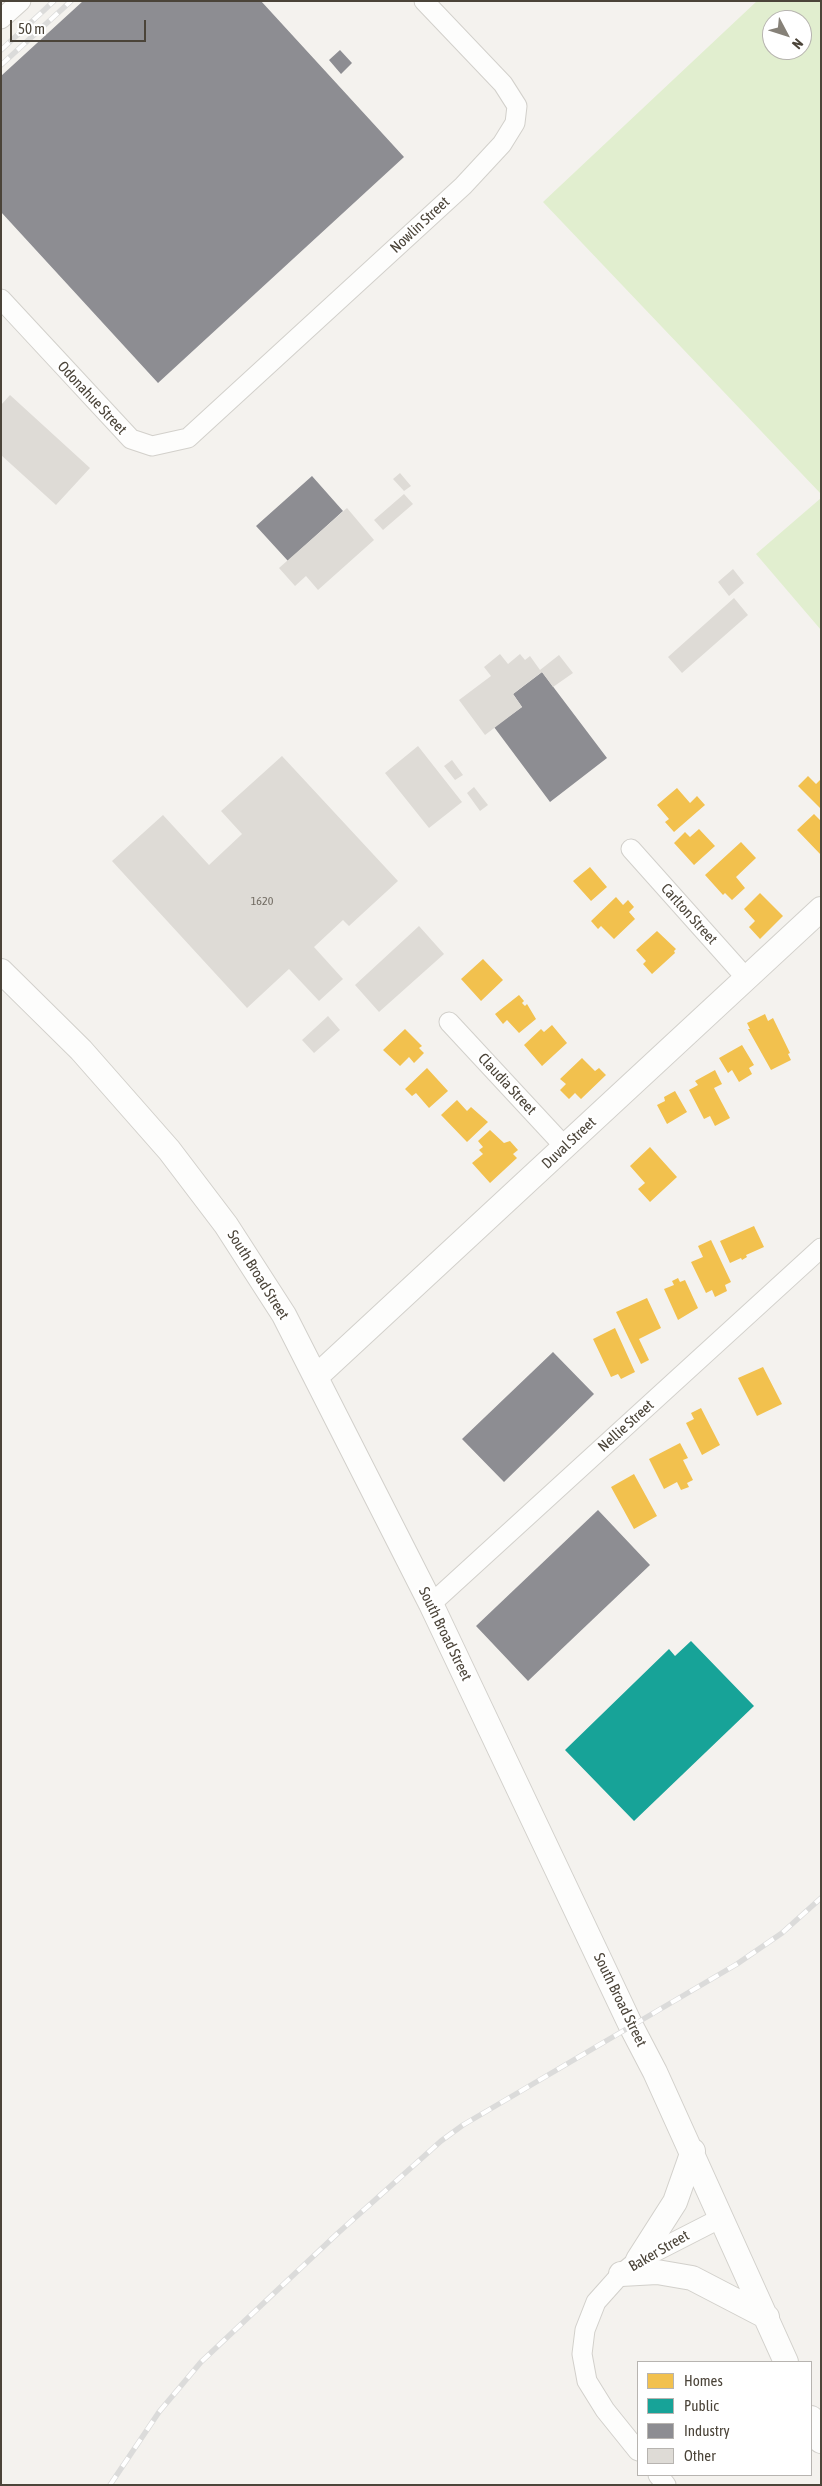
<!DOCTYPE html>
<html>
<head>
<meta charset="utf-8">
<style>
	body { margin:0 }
	#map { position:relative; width:822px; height:2486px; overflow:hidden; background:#f4f2ee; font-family:"Asap Condensed",sans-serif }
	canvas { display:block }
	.frame { position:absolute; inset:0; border:2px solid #4b4439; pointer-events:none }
	.legend { position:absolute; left:637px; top:2361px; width:175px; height:115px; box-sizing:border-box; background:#fff; border:1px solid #b7b4b0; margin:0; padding:6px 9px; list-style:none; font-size:15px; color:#4b4439 }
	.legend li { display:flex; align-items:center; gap:10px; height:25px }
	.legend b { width:25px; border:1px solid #b7b4b0 }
	.north { position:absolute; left:762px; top:10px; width:50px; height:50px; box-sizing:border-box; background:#fff; border:1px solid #b7b4b0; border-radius:50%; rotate:130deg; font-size:14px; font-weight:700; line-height:20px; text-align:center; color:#4b4439 }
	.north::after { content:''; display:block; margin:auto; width:18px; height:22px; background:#868178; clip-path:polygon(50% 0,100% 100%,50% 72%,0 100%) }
	.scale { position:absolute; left:10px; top:20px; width:136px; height:22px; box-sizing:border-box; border:2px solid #4b4439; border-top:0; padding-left:6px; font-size:15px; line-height:18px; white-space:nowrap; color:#4b4439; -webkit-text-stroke:4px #fff; paint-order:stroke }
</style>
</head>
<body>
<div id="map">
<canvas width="822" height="2486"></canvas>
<div class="frame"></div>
<ul class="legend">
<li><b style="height:14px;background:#f2c14e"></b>Homes</li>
<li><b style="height:14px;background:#17a398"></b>Public</li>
<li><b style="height:14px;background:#8d8d92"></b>Industry</li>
<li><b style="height:14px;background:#dedbd6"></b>Other</li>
</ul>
<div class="north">N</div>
<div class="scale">50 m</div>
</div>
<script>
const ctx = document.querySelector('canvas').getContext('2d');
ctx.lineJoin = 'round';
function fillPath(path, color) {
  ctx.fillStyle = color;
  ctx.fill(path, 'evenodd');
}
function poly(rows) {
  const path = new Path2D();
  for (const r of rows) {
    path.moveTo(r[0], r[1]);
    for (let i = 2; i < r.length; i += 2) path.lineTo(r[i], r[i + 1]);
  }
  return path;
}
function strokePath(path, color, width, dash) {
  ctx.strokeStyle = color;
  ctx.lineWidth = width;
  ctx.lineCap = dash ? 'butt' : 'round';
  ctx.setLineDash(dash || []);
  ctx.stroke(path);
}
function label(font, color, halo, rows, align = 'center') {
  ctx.font = font + ' "Asap Condensed",sans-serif';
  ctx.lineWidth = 5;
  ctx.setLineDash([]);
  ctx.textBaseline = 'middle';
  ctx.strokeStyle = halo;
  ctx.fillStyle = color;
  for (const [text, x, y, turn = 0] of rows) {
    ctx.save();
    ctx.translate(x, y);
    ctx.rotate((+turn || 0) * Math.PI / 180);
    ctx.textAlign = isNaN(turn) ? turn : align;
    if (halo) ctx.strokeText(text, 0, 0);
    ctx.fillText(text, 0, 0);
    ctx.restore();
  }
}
const green = poly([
	[757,1,821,1,821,494,543,202],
	[772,20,802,20,802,50,772,50],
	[821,498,821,630,756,554]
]);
const homes = poly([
	[808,776,816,784,821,779,821,809,798,786],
	[677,788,690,803,697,796,705,805,674,832,665,822,669,819,657,805],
	[814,814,821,821,821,855,797,830],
	[699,829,715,846,694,865,674,843,685,832,690,837],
	[741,842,756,858,736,877,745,888,732,900,725,893,723,895,705,875],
	[590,867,607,887,591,901,573,881],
	[760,893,783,916,760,939,749,927,755,921,744,909],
	[616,897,623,905,628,900,634,907,629,912,635,919,614,939,601,926,598,929,591,921],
	[657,931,676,949,674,951,675,953,652,974,643,964,646,961,636,950],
	[483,959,503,980,481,1001,461,979],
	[519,995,524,1001,522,1003,525,1006,527,1004,536,1019,519,1033,507,1020,503,1024,495,1014],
	[765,1014,768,1021,773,1018,790,1053,788,1054,791,1060,771,1070,748,1029,750,1029,747,1023],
	[552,1025,567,1043,542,1066,524,1045,541,1029,544,1032],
	[405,1029,422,1046,419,1048,424,1053,414,1063,409,1057,400,1066,383,1050],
	[742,1045,754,1065,749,1068,752,1074,739,1082,732,1070,728,1073,719,1058],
	[582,1058,595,1071,599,1068,606,1075,581,1099,575,1093,569,1099,560,1090,566,1084,560,1079],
	[427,1068,448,1091,429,1108,416,1093,412,1096,405,1089],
	[715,1070,722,1084,714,1088,730,1118,715,1126,710,1116,704,1119,689,1090,698,1085,695,1081],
	[675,1091,687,1112,667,1124,657,1105,665,1101,664,1097],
	[457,1100,467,1111,471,1107,488,1122,467,1142,441,1115],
	[490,1130,504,1143,510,1141,518,1150,513,1154,517,1158,490,1183,472,1163,483,1154,479,1150,483,1147,478,1141],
	[650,1147,677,1177,650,1202,638,1189,645,1183,630,1166],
	[754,1226,764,1247,746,1255,747,1257,742,1260,741,1258,730,1263,720,1241],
	[711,1240,731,1282,725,1285,727,1291,715,1297,712,1290,706,1293,691,1262,703,1257,698,1246],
	[678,1278,680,1282,685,1280,698,1308,678,1320,664,1289,674,1285,672,1281],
	[647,1298,661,1328,639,1339,649,1360,641,1364,616,1312],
	[615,1328,635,1372,621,1379,618,1374,611,1377,593,1339],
	[763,1367,782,1404,757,1416,738,1378],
	[701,1408,720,1445,702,1455,686,1423,694,1419,691,1413],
	[680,1443,688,1458,683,1460,693,1480,687,1483,689,1487,681,1490,677,1482,664,1489,649,1459],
	[634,1474,657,1516,634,1529,611,1487]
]);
const public = poly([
	[691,1641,754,1706,634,1821,565,1750,669,1649,675,1656]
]);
const industry = poly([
	[83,1,261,1,404,157,158,383,1,212,1,76],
	[340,50,352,63,341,74,329,60],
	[312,476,343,511,288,561,256,526],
	[542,672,607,758,550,802,494,727,522,707,513,694],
	[553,1352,594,1394,504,1482,462,1439],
	[598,1510,650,1565,528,1681,476,1626]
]);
const building = poly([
	[10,395,90,468,56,505,1,455,1,405],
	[400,473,411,486,404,491,393,479],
	[404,494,413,504,383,530,374,520],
	[347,508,374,540,318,590,306,576,295,586,279,568],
	[733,569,744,583,729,596,718,582],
	[734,598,748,615,682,673,668,657],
	[500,654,508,664,520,654,525,660,530,656,540,670,559,655,573,673,553,687,542,672,513,694,522,707,485,735,459,700,491,676,484,667],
	[418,746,462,802,429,828,385,773],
	[282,756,398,881,349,926,343,920,314,947,343,979,319,1001,289,969,247,1008,112,861,163,815,209,865,242,834,221,811],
	[452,760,463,775,455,780,444,766],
	[474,787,488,805,480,811,467,793],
	[419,926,444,954,379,1012,355,985],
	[328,1016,340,1030,314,1053,302,1040]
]);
const minor = poly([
	[1,19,21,1],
	[1,299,131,439,152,446,188,438,463,186,502,144,515,123,517,106,503,84,424,1],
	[631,849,747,979],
	[449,1022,565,1147],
	[431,1604,821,1248],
	[638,2451,605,2410,587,2381,582,2354,585,2330,596,2302,621,2274,637,2261,721,2218],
	[658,2475,666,2485]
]);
const tertiary = poly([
	[1,971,81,1050,169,1150,226,1225,284,1315,431,1604,631,2026,655,2072,786,2362],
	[317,1376,821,909],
	[638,2260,675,2202,693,2151],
	[621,2274,657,2272,692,2278,767,2317],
	[811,2418,821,2441]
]);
const rail = poly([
	[1,50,54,1],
	[1,65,71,1],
	[110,2485,159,2412,201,2362,338,2233,441,2141,463,2125,737,1964,782,1933,821,1898]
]);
const numberNames = [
	["1620",262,901]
];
const streetNames = [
	["Nowlin Street",420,225,-43],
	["Odonahue Street",92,398,47],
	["Carlton Street",689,914,48],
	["Claudia Street",507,1084,47],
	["Duval Street",569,1143,-43],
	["South Broad Street",258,1275,58],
	["Nellie Street",626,1426,-42],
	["South Broad Street",445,1634,64],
	["South Broad Street",620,2000,64],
	["Baker Street",659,2251,-30]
];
fillPath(green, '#e1eecf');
fillPath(homes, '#f2c14e');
fillPath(public, '#17a398');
fillPath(industry, '#8d8d92');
fillPath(building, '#dedbd6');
strokePath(minor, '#d2d0cb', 21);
strokePath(tertiary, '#d2d0cb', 26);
strokePath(minor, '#fdfdfc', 19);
strokePath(tertiary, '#fdfdfc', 24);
strokePath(rail, '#dbdbda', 5.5);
strokePath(rail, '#fff', 4, [11]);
label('12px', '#706a61', null, numberNames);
label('15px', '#4b4439', '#fff', streetNames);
</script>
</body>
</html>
